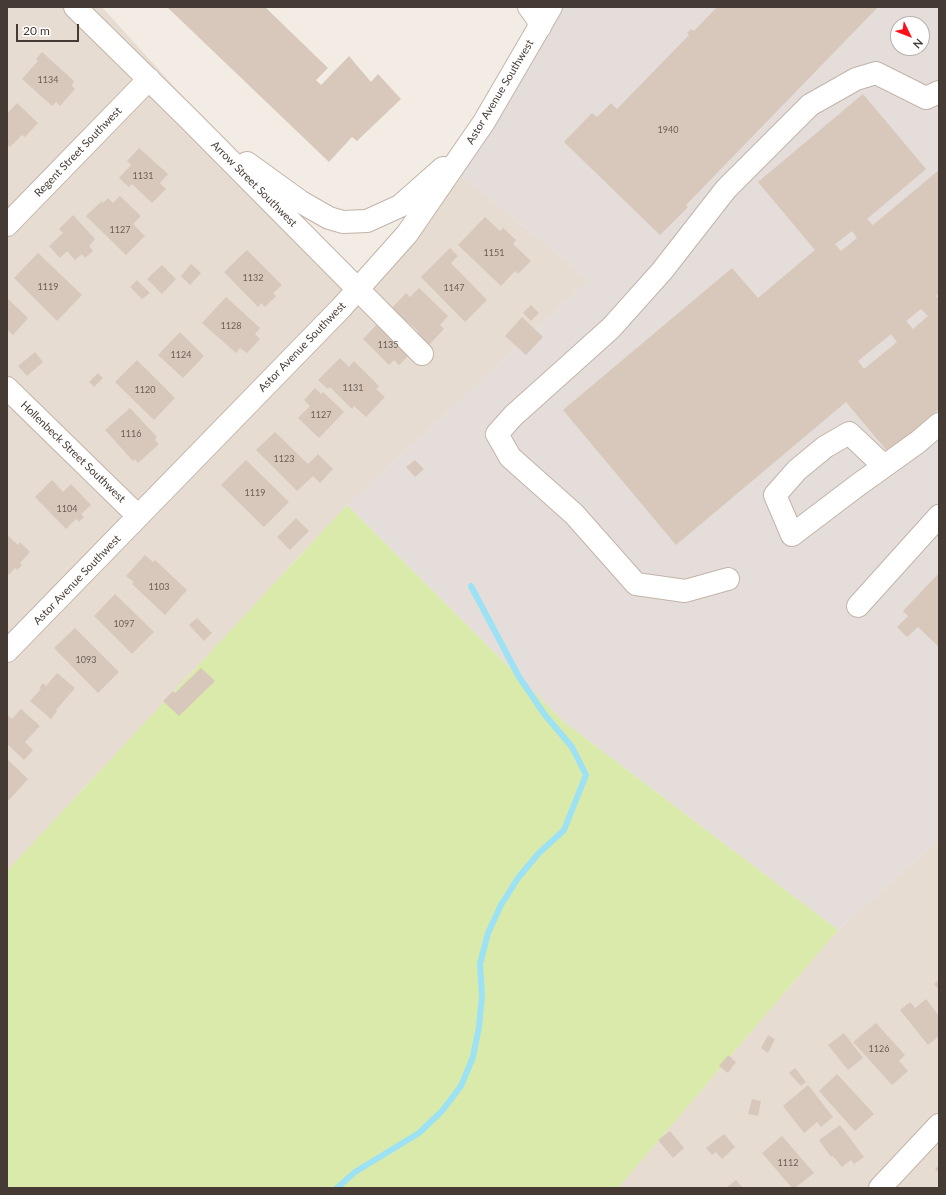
<!DOCTYPE html>
<html>
<head>
<meta charset="utf-8">
<style>
	body { margin:0 }
	#map { position:relative; width:946px; height:1195px; overflow:hidden; background:#f3ece4; font-family:Lato,sans-serif }
	canvas { display:block }
	.frame { position:absolute; inset:0; border:8px solid #463b34; pointer-events:none }
	.north { position:absolute; left:890px; top:16px; width:40px; height:40px; box-sizing:border-box; background:#fff; border:1px solid #b5b1ae; border-radius:50%; rotate:133deg; font-size:11px; font-weight:700; line-height:16px; text-align:center; color:#463b34 }
	.north::after { content:''; display:block; margin:auto; width:14px; height:18px; background:#ff0f1a; clip-path:polygon(50% 0,100% 100%,50% 72%,0 100%) }
	.scale { position:absolute; left:16px; top:24px; width:63px; height:18px; box-sizing:border-box; border:2px solid #463b34; border-top:0; padding-left:5px; font-size:12px; line-height:14px; white-space:nowrap; color:#463b34; -webkit-text-stroke:3px #fff; paint-order:stroke }
</style>
</head>
<body>
<div id="map">
<canvas width="946" height="1195"></canvas>
<div class="frame"></div>
<div class="north">N</div>
<div class="scale">20 m</div>
</div>
<script>
const ctx = document.querySelector('canvas').getContext('2d');
ctx.lineJoin = 'round';
function fillPath(path, color) {
  ctx.fillStyle = color;
  ctx.fill(path, 'evenodd');
}
function poly(rows) {
  const path = new Path2D();
  for (const r of rows) {
    path.moveTo(r[0], r[1]);
    for (let i = 2; i < r.length; i += 2) path.lineTo(r[i], r[i + 1]);
  }
  return path;
}
function strokePath(path, color, width, dash) {
  ctx.strokeStyle = color;
  ctx.lineWidth = width;
  ctx.lineCap = dash ? 'butt' : 'round';
  ctx.setLineDash(dash || []);
  ctx.stroke(path);
}
function label(font, color, halo, rows, align = 'center') {
  ctx.font = font + ' Lato,sans-serif';
  ctx.lineWidth = 3;
  ctx.setLineDash([]);
  ctx.textBaseline = 'middle';
  ctx.strokeStyle = halo;
  ctx.fillStyle = color;
  for (const [text, x, y, turn = 0] of rows) {
    ctx.save();
    ctx.translate(x, y);
    ctx.rotate((+turn || 0) * Math.PI / 180);
    ctx.textAlign = isNaN(turn) ? turn : align;
    if (halo) ctx.strokeText(text, 0, 0);
    ctx.fillText(text, 0, 0);
    ctx.restore();
  }
}
const residential = poly([
	[7,7,102,7,355,287,451,167,589,280,347,505,7,871],
	[939,840,939,1188,618,1188,838,930]
]);
const industrial = poly([
	[552,7,939,7,939,840,838,930,564,722,347,505,589,280,451,167],
	[898,24,922,24,922,48,898,48]
]);
const green = poly([
	[347,505,564,722,838,930,618,1188,7,1188,7,871]
]);
const stream = poly([
	[337,1188,355,1172,419,1133,442,1111,461,1086,473,1057,479,1027,482,995,480,964,488,933,501,905,518,878,538,854,564,830,586,775,572,747,545,715,519,677,471,586]
]);
const building = poly([
	[167,7,265,7,328,68,316,80,321,85,349,56,371,82,378,74,401,99,357,141,352,137,329,162],
	[717,7,878,7,686,205,688,207,660,235,564,142,592,113,597,117,611,103,617,109,689,35,687,33,691,29,694,31],
	[42,52,74,81,72,86,75,89,60,106,56,102,52,106,22,79,38,61,36,59],
	[863,94,926,169,867,219,873,225,939,170,939,294,936,296,939,299,939,409,888,452,846,402,676,545,563,410,732,268,758,298,815,250,758,182],
	[852,231,857,238,841,251,835,244],
	[921,309,928,316,913,329,906,321],
	[891,334,897,342,864,369,858,361],
	[17,103,38,123,25,137,22,135,10,147,7,144,7,114],
	[139,148,168,174,160,183,166,189,152,203,132,184,129,187,119,178,131,165,127,161],
	[120,196,141,216,133,224,145,236,126,255,86,216,102,201,103,203,108,198,113,203],
	[73,215,95,239,89,246,93,251,85,258,82,254,75,260,67,251,60,258,49,246,63,233,59,229],
	[485,217,500,231,503,228,516,240,513,244,531,261,518,274,515,271,501,286,458,245],
	[450,248,458,256,451,263,487,300,465,322,421,277],
	[247,250,282,285,273,293,276,296,265,307,261,303,258,307,224,272],
	[38,253,82,295,57,321,14,278],
	[191,264,201,273,190,285,181,276],
	[162,265,176,279,162,294,147,279],
	[137,280,150,293,142,299,130,287],
	[419,288,448,316,440,325,444,329,427,347,415,335,419,332,407,321,403,325,389,311,406,293,410,297],
	[226,297,260,328,255,334,260,339,247,353,240,348,236,353,202,323],
	[7,298,28,318,13,335,7,330],
	[531,305,539,313,531,321,523,313],
	[522,317,543,337,526,355,505,336],
	[381,320,413,351,399,365,394,360,389,365,363,339],
	[180,332,204,356,183,378,158,355],
	[35,352,43,362,27,376,18,366],
	[340,358,349,367,354,361,379,386,376,389,385,397,366,417,354,406,352,409,330,387,328,389,318,380],
	[137,360,175,398,154,420,115,382],
	[98,373,103,378,94,387,89,382],
	[315,388,321,394,323,392,344,412,319,438,298,418,310,406,304,400],
	[130,408,157,437,155,440,159,444,138,463,135,459,133,461,105,430],
	[275,432,308,464,318,454,333,469,320,483,313,476,297,491,256,450],
	[246,460,289,502,264,527,221,485],
	[415,460,424,469,415,477,406,467],
	[52,480,63,492,71,484,91,505,81,514,84,517,79,522,76,519,66,529,35,497],
	[296,518,309,531,290,550,277,537],
	[7,535,18,545,20,542,30,552,20,563,22,565,17,570,15,568,9,575,7,573],
	[145,555,153,562,155,560,187,590,165,615,132,584,134,582,126,576],
	[939,573,939,647,918,627,907,637,897,627,908,616,903,611],
	[115,594,154,632,132,654,94,616],
	[197,618,212,633,204,641,189,625],
	[75,628,119,672,98,693,54,648],
	[201,668,215,681,179,716,163,701,173,691,175,693],
	[57,673,75,688,56,710,57,711,51,719,30,701,41,689,39,688,43,683,46,686],
	[21,709,40,726,25,742,33,750,24,760,7,744,7,715,12,719],
	[7,759,28,779,9,800,7,799],
	[939,980,939,990,934,984],
	[926,999,939,1016,939,1036,928,1045,900,1010,910,1002,915,1008],
	[876,1023,905,1055,899,1061,908,1071,892,1085,853,1042],
	[844,1033,863,1058,848,1070,828,1045],
	[768,1035,775,1039,768,1053,761,1048],
	[728,1055,736,1062,728,1073,719,1066],
	[795,1068,806,1082,801,1086,789,1073],
	[837,1074,874,1114,855,1131,819,1091],
	[808,1085,833,1117,821,1127,817,1122,804,1133,783,1106],
	[752,1099,761,1101,758,1116,748,1114],
	[840,1125,864,1157,854,1164,851,1160,842,1167,833,1156,831,1157,819,1140],
	[670,1131,684,1148,673,1158,658,1140],
	[724,1134,735,1147,722,1159,716,1152,712,1155,706,1148],
	[782,1136,814,1173,795,1188,792,1188,762,1153],
	[939,1165,939,1173,935,1169],
	[736,1180,743,1188,726,1188]
]);
const minor = poly([
	[75,7,189,119,422,354],
	[529,7,537,18,540,27],
	[247,163,301,202,329,218,343,222,367,221,400,206,443,168],
	[7,225,149,79],
	[7,388,138,516],
	[884,466,849,433,825,447,797,470,775,495,792,535,858,485,918,442,939,424],
	[728,579,685,591,636,584,574,514,510,457,497,434,513,416,611,328,662,271,726,189,810,105,856,79,876,73,926,98,939,92],
	[858,606,939,516],
	[7,651,341,308,407,234,484,122,551,7],
	[880,1188,939,1125]
]);
const numberNames = [
	["1134",48,80],
	["1940",668,130],
	["1131",143,176],
	["1127",120,230],
	["1151",494,253],
	["1132",253,278],
	["1119",48,287],
	["1147",454,288],
	["1128",231,326],
	["1135",388,345],
	["1124",181,355],
	["1131",353,388],
	["1120",145,390],
	["1127",321,415],
	["1116",131,434],
	["1123",284,459],
	["1119",255,493],
	["1104",67,509],
	["1103",159,587],
	["1097",124,624],
	["1093",86,660],
	["1126",879,1049],
	["1112",788,1163]
];
const streetNames = [
	["Astor Avenue Southwest",500,92,-59],
	["Regent Street Southwest",78,152,-46],
	["Arrow Street Southwest",254,184,45],
	["Astor Avenue Southwest",302,347,-46],
	["Hollenbeck Street Southwest",73,452,44],
	["Astor Avenue Southwest",77,580,-46]
];
fillPath(residential, '#e7dcd2');
fillPath(industrial, '#e5ddd9');
fillPath(green, '#daeaaa');
strokePath(stream, '#9ce1f4', 6);
fillPath(building, '#d8c8bc');
strokePath(minor, '#c2b4a9', 24);
strokePath(minor, '#fff', 22);
label('9px', '#6a5e56', null, numberNames);
label('11px', '#463b34', '#fff', streetNames);
</script>
</body>
</html>
